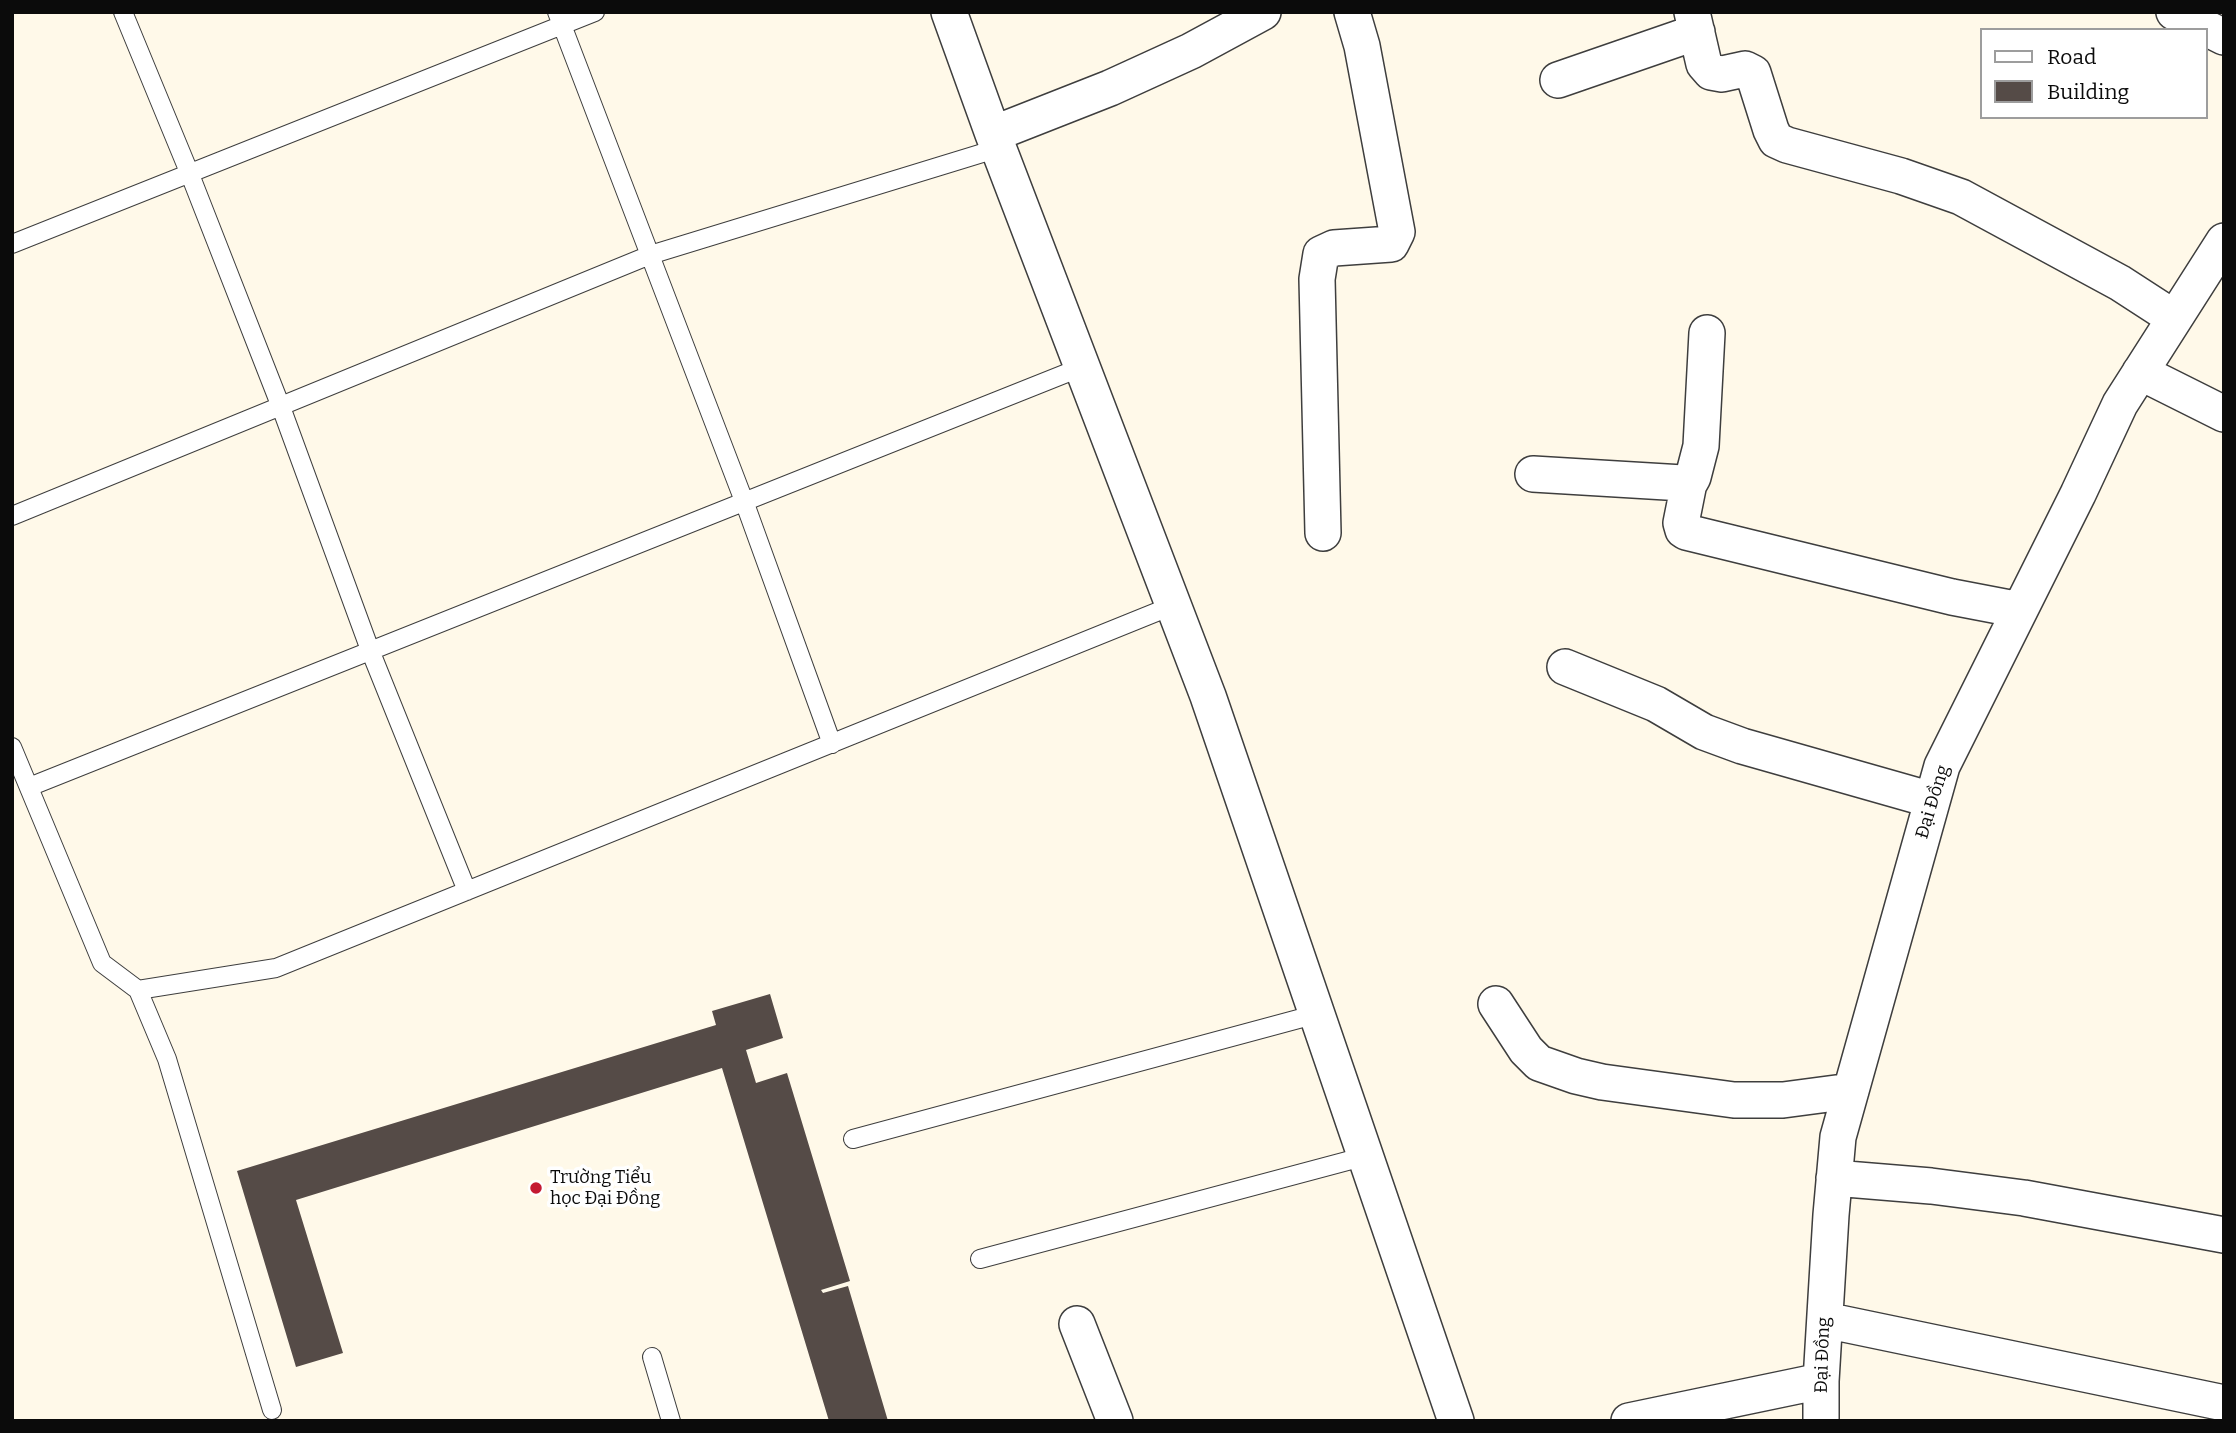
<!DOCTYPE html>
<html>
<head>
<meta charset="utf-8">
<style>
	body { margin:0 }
	#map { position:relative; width:2236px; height:1433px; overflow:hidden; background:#fff9e9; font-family:Bitter,serif }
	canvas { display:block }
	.frame { position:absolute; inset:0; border:14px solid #0b0b0b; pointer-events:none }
	.legend { position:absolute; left:1980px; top:28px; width:228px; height:91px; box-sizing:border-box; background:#fff; border:2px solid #9d9d9d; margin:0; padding:9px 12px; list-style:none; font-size:21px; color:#0b0b0b }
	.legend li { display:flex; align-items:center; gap:14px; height:35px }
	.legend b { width:35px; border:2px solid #9d9d9d }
</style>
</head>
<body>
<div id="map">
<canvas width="2236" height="1433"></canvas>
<div class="frame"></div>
<ul class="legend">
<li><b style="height:9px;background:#fff"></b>Road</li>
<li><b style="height:19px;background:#554b47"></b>Building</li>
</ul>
</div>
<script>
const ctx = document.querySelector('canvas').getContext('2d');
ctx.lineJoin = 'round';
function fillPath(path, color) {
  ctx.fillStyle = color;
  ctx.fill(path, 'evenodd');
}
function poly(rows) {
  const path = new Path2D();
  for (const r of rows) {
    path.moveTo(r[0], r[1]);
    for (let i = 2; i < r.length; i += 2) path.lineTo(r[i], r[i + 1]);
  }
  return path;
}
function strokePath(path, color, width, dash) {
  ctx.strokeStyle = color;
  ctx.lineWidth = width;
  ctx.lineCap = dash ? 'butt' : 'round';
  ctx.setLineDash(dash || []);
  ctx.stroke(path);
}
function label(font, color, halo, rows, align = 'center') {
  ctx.font = font + ' Bitter,serif';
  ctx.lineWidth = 7;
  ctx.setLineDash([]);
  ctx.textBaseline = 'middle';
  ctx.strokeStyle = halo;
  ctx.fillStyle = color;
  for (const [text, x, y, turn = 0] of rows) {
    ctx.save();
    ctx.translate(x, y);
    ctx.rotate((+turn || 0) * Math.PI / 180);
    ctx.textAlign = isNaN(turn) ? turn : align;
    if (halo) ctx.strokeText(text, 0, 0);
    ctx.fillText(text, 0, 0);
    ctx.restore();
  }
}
const building = poly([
	[770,994,783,1038,746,1050,756,1083,787,1073,850,1281,821,1290,823,1293,848,1286,888,1421,829,1421,722,1068,296,1200,343,1353,296,1367,237,1171,716,1025,712,1011]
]);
const lane = poly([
	[123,12,189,172,281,407,370,650,467,891],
	[557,12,744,501,832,744],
	[12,244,595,12],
	[12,516,650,255,999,148],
	[12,747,102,963,138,990,167,1059,272,1410],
	[29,787,1082,367],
	[138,990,276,968,1174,605],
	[853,1139,1317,1014],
	[980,1259,1366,1156],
	[652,1357,671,1421]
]);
const street = poly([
	[949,12,993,134,1208,696,1456,1421],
	[1692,12,1704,64,1711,72,1722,74,1745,69,1753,73,1771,130,1776,140,1787,145,1901,176,1961,197,2120,283,2174,318],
	[2174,12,2224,37],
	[1558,80,1697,32],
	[993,134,1110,88,1191,51,1263,12],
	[2140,372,2224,414],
	[1533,474,1683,483,1688,488,1681,523,1683,530,1686,532,1952,597,2020,610],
	[1688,486,1693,477,1701,446,1707,333],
	[1323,533,1317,279,1321,254,1334,248,1391,244,1397,232,1362,46,1352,12],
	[1565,667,1656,704,1704,732,1742,746,1932,800],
	[1496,1004,1526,1050,1539,1063,1576,1076,1602,1082,1734,1100,1783,1100,1851,1091],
	[1834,1178,1931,1186,2024,1198,2224,1235],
	[1825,1320,2224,1403],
	[1077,1324,1115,1421],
	[1629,1421,1821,1381],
	[1821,1421,1821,1381,1831,1215,1838,1137,1942,766,2078,494,2120,404,2224,241]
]);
const markers = [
	[536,1188,7,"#c41a33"]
];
const streetNames = [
	["Đại Đồng",1933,802,-73],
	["Đại Đồng",1823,1355,-88]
];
const poiNames = [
	["Trường Tiểu",550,1178],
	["học Đại Đồng",550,1199]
];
fillPath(building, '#554b47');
strokePath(lane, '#3e3e3e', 20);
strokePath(street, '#3e3e3e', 38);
strokePath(lane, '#fff', 18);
strokePath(street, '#fff', 35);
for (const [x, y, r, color] of markers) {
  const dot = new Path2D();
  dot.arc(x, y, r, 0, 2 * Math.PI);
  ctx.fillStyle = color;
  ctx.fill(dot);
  strokePath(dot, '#fff', 2.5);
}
label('18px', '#0b0b0b', '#fff', streetNames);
label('18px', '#0b0b0b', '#fff', poiNames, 'left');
</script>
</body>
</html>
